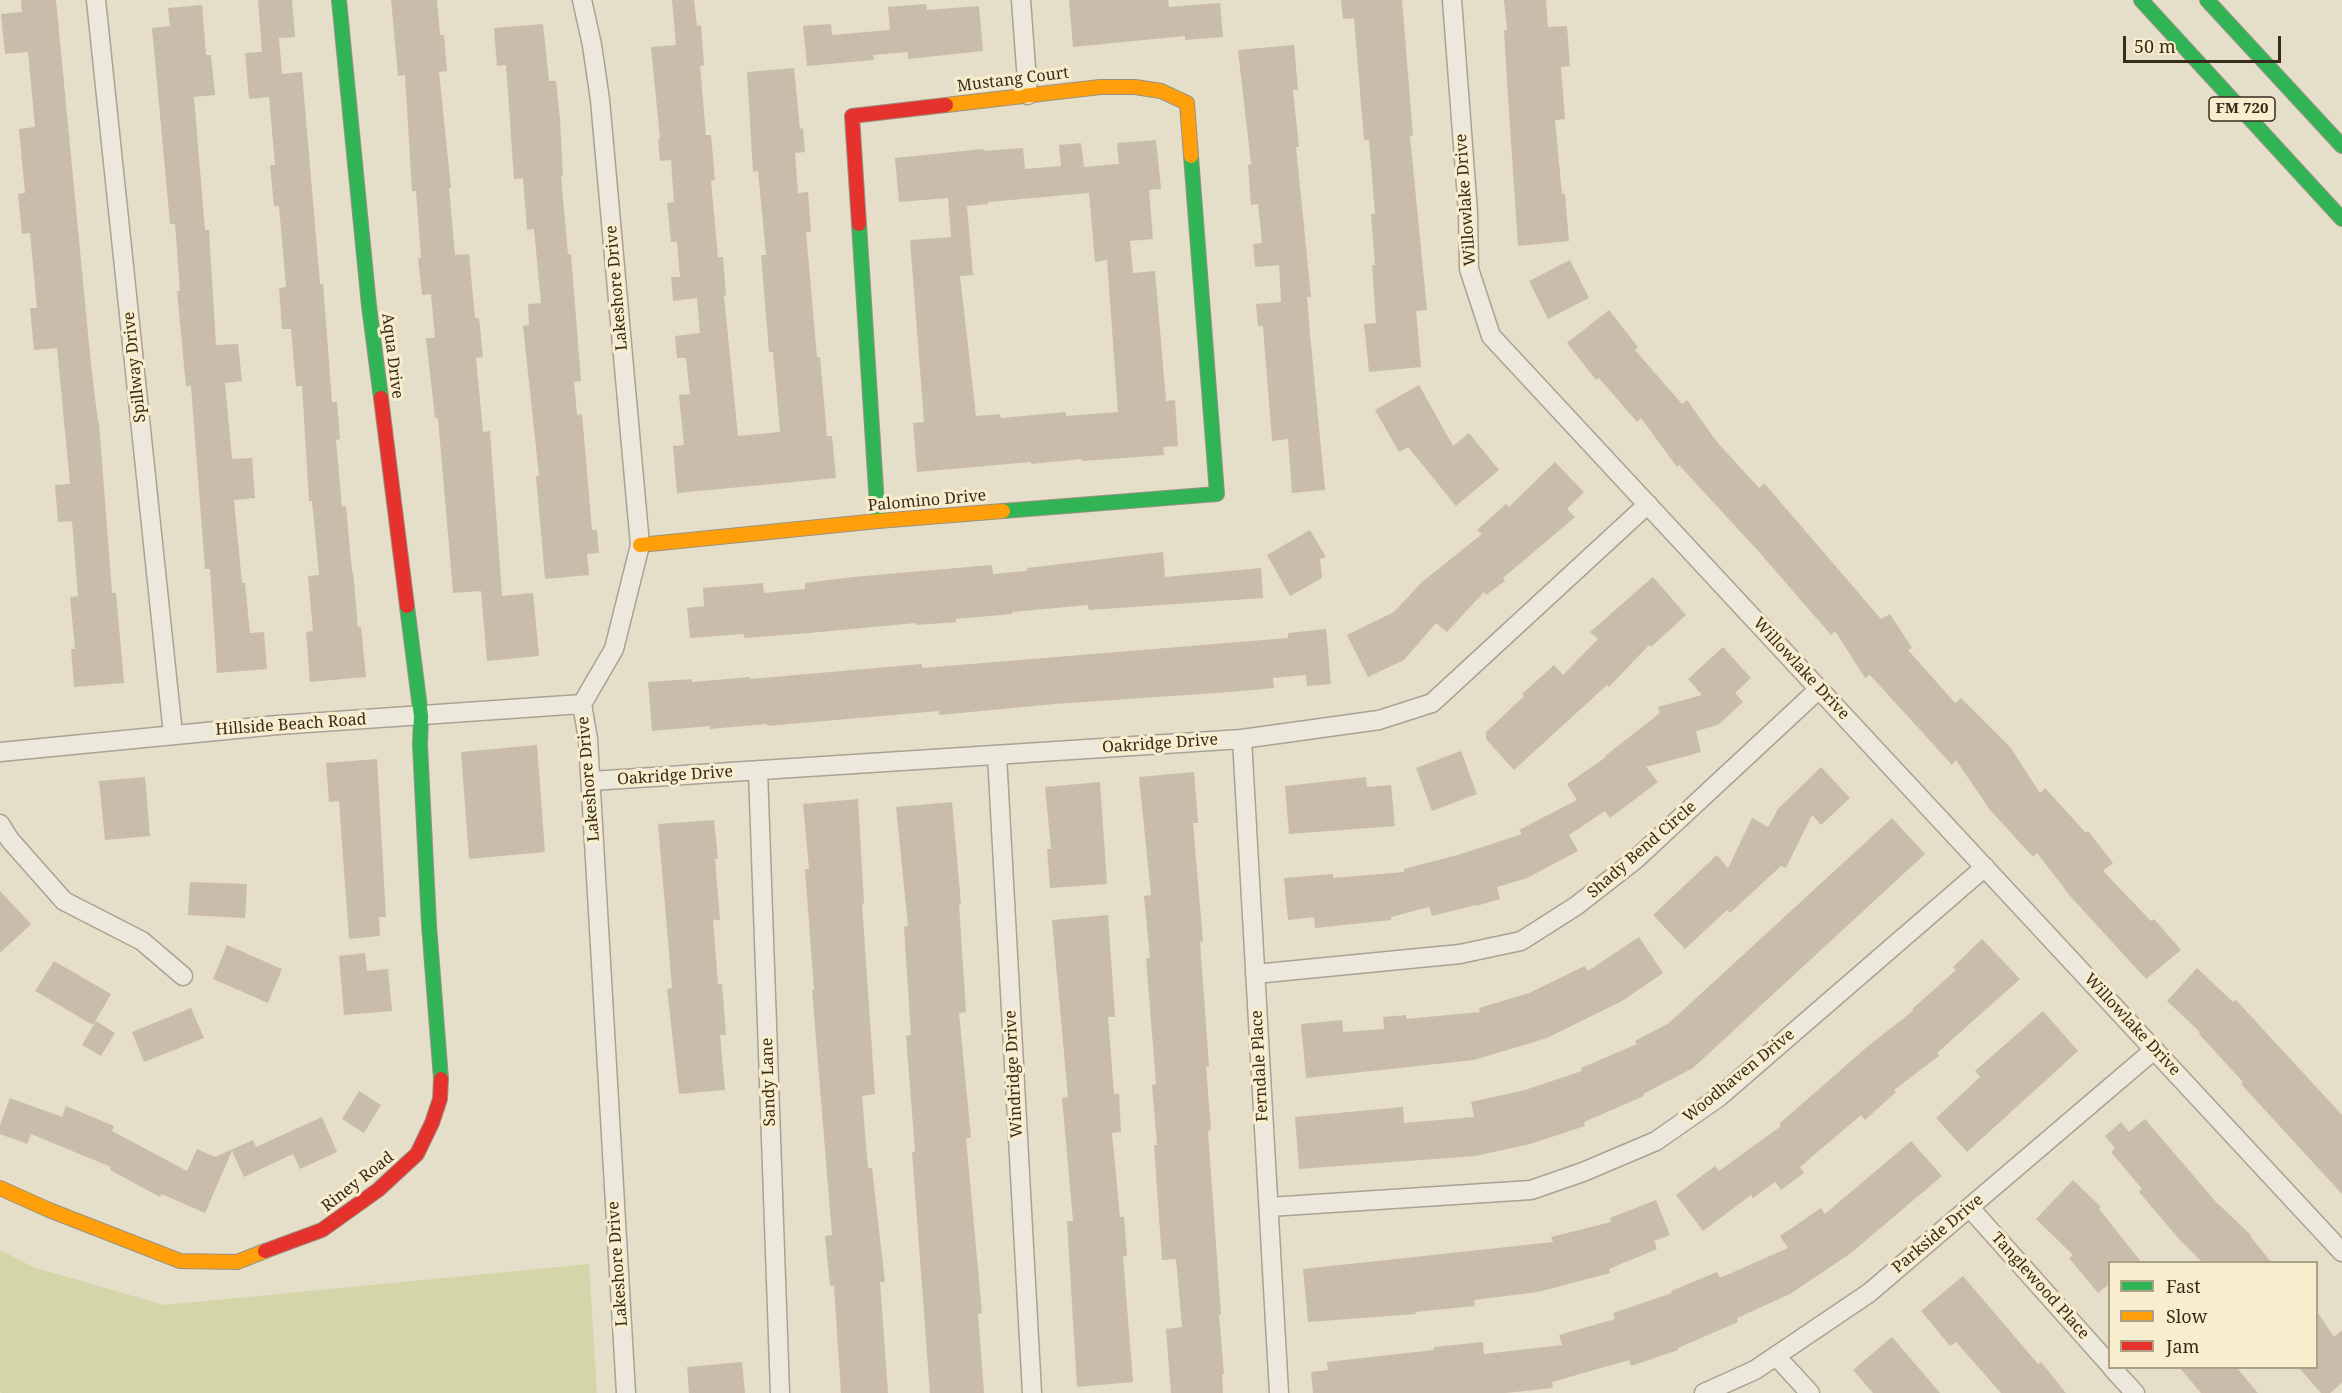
<!DOCTYPE html>
<html>
<head>
<meta charset="utf-8">
<style>
	body { margin:0 }
	#map { position:relative; width:2342px; height:1393px; overflow:hidden; background:#e5dec9; font-family:"Noto Serif",serif }
	canvas { display:block }
	.legend { position:absolute; left:2108px; top:1261px; width:210px; height:108px; box-sizing:border-box; background:#f8eecd; border:2px solid #aca086; margin:0; padding:8px 10px; list-style:none; font-size:18px; color:#392b1b }
	.legend li { display:flex; align-items:center; gap:12px; height:30px }
	.legend b { width:30px; border:2px solid #aca086 }
	.scale { position:absolute; left:2123px; top:36px; width:158px; height:27px; box-sizing:border-box; border:3px solid #392b1b; border-top:0; padding-left:8px; font-size:18px; line-height:21px; white-space:nowrap; color:#392b1b; -webkit-text-stroke:4px #f8eecd; paint-order:stroke }
</style>
</head>
<body>
<div id="map">
<canvas width="2342" height="1393"></canvas>
<ul class="legend">
<li><b style="height:8px;background:#30b455"></b>Fast</li>
<li><b style="height:8px;background:#ff9f0a"></b>Slow</li>
<li><b style="height:8px;background:#e5322d"></b>Jam</li>
</ul>
<div class="scale">50 m</div>
</div>
<script>
const ctx = document.querySelector('canvas').getContext('2d');
ctx.lineJoin = 'round';
function fillPath(path, color) {
  ctx.fillStyle = color;
  ctx.fill(path, 'evenodd');
}
function poly(rows) {
  const path = new Path2D();
  for (const r of rows) {
    path.moveTo(r[0], r[1]);
    for (let i = 2; i < r.length; i += 2) path.lineTo(r[i], r[i + 1]);
  }
  return path;
}
function strokePath(path, color, width, dash) {
  ctx.strokeStyle = color;
  ctx.lineWidth = width;
  ctx.lineCap = dash ? 'butt' : 'round';
  ctx.setLineDash(dash || []);
  ctx.stroke(path);
}
function label(font, color, halo, rows, align = 'center') {
  ctx.font = font + ' "Noto Serif",serif';
  ctx.lineWidth = 6;
  ctx.setLineDash([]);
  ctx.textBaseline = 'middle';
  ctx.strokeStyle = halo;
  ctx.fillStyle = color;
  for (const [text, x, y, turn = 0] of rows) {
    ctx.save();
    ctx.translate(x, y);
    ctx.rotate((+turn || 0) * Math.PI / 180);
    ctx.textAlign = isNaN(turn) ? turn : align;
    if (halo) ctx.strokeText(text, 0, 0);
    ctx.fillText(text, 0, 0);
    ctx.restore();
  }
}
const green = poly([
	[0,1250,33,1267,164,1305,589,1264,597,1393,2,1393,0,1392]
]);
const building = poly([
	[21,0,56,0,91,365,98,422,99,422,112,593,116,593,124,683,74,687,71,649,75,649,70,597,78,596,72,521,58,522,55,485,70,484,57,348,34,350,30,308,37,308,30,233,22,234,18,194,25,193,19,129,35,127,28,52,5,54,1,14,22,12],
	[258,0,292,0,295,37,279,38,282,74,302,72,320,284,323,284,332,402,337,402,340,439,336,440,342,507,346,506,352,572,353,572,358,627,361,627,366,677,310,682,306,632,313,631,308,576,319,575,312,501,309,501,302,386,296,386,291,329,282,329,279,288,286,287,279,206,274,206,270,165,275,165,269,97,249,99,245,53,262,52],
	[391,0,437,0,440,35,444,35,447,71,439,72,451,188,449,188,455,255,469,254,475,318,479,318,483,357,476,358,483,432,490,431,502,596,533,593,539,656,487,661,481,591,453,593,438,418,435,418,426,338,435,338,431,294,422,295,418,258,421,258,416,191,412,191,405,75,398,76],
	[672,0,694,0,697,26,701,25,704,65,700,66,706,135,711,135,715,180,711,181,718,257,723,257,726,296,724,296,738,436,780,432,773,352,769,352,761,255,766,255,758,171,753,172,747,72,794,68,800,129,803,128,805,152,795,153,798,193,808,192,811,232,806,232,817,357,820,357,827,436,832,436,836,478,677,493,673,446,684,445,679,395,690,394,686,358,677,358,675,336,700,333,697,298,673,301,671,277,680,277,677,242,671,242,667,203,674,202,671,160,660,161,658,139,660,139,651,47,676,45],
	[1069,0,1168,0,1169,7,1220,3,1223,37,1185,40,1185,36,1073,47],
	[1341,0,1402,0,1413,136,1410,136,1427,310,1416,311,1421,367,1369,372,1364,324,1376,323,1372,265,1375,265,1371,214,1375,214,1369,140,1364,140,1354,18,1343,19],
	[1504,0,1546,0,1548,27,1567,26,1570,66,1561,67,1565,119,1555,120,1562,194,1565,194,1569,241,1518,246,1507,82,1504,30,1507,30],
	[926,4,927,10,979,6,983,51,908,59,908,52,873,55,874,60,807,66,803,26,831,24,832,35,890,30,888,7],
	[202,5,206,55,211,55,215,95,194,97,205,230,209,230,216,345,238,344,242,381,225,383,232,459,252,458,255,498,234,500,242,583,245,583,250,633,264,632,267,669,217,673,210,569,205,569,191,386,186,386,177,291,180,291,175,224,170,224,152,28,170,26,168,8],
	[543,24,549,81,556,81,560,119,563,176,561,176,568,254,571,254,581,381,574,382,577,415,582,414,592,530,597,530,599,553,587,554,589,575,545,579,536,476,539,476,523,326,529,325,528,304,541,303,534,229,527,230,523,178,514,179,506,65,497,66,494,28],
	[1294,45,1298,90,1293,90,1299,147,1296,147,1311,297,1307,297,1310,334,1325,490,1292,493,1288,439,1272,441,1263,326,1258,326,1256,304,1281,302,1279,265,1255,267,1253,244,1262,243,1258,204,1251,205,1248,165,1251,164,1238,50],
	[1156,140,1161,189,1149,190,1153,239,1130,241,1133,273,1155,271,1166,401,1175,400,1178,446,1163,447,1164,455,1082,461,1082,459,1031,464,1031,462,917,472,913,423,924,422,910,240,951,237,948,198,899,202,895,158,983,149,984,151,1023,148,1025,169,1061,166,1059,145,1081,143,1084,167,1119,164,1117,143],
	[1089,193,1095,262,1107,260,1118,412,1066,416,1066,412,1001,418,1000,414,976,416,960,276,973,275,967,206,988,204,988,202],
	[1570,260,1589,298,1548,319,1529,281],
	[1609,310,1638,347,1635,350,1682,404,1687,400,1717,442,1759,488,1764,483,1881,619,1890,614,1912,648,1908,650,1955,703,1961,698,2010,747,2040,793,2045,788,2086,833,2088,831,2113,863,2103,871,2151,921,2154,919,2181,950,2146,979,2071,897,2037,853,2033,857,1990,810,1956,760,1952,765,1870,675,1865,678,1835,631,1831,635,1760,553,1679,465,1677,467,1641,418,1637,422,1599,378,1596,380,1567,343],
	[1419,385,1453,446,1469,433,1499,470,1456,506,1408,447,1399,452,1375,410],
	[1555,462,1584,492,1567,509,1575,517,1503,578,1505,581,1486,595,1484,592,1447,632,1436,623,1404,660,1368,677,1347,635,1394,612,1422,582,1482,534,1477,530,1506,504,1509,507],
	[1310,530,1326,557,1320,559,1322,578,1290,596,1267,555],
	[1163,552,1165,577,1261,568,1263,598,1089,610,1088,605,1012,612,1012,614,956,619,956,622,917,625,916,623,809,633,744,638,744,634,690,638,687,608,704,606,703,588,763,583,764,593,805,589,805,583,853,577,992,565,993,574,1027,571,1027,568],
	[1653,577,1686,615,1651,647,1649,645,1609,687,1607,685,1514,770,1486,739,1486,732,1524,696,1522,694,1554,665,1563,675,1598,639,1590,632],
	[1326,629,1331,684,1307,686,1306,675,1273,678,1274,688,1230,692,1055,704,939,715,939,711,767,726,767,724,710,729,710,726,652,731,648,682,692,679,692,682,750,677,750,679,922,664,922,668,1288,638,1288,633],
	[1723,647,1751,678,1735,693,1743,702,1718,725,1696,731,1701,752,1646,767,1658,782,1610,818,1605,811,1569,835,1578,851,1527,878,1497,887,1500,899,1476,906,1476,905,1432,916,1429,907,1391,917,1391,920,1315,928,1314,917,1288,920,1284,878,1333,874,1333,878,1404,872,1404,869,1461,854,1522,834,1519,830,1577,800,1567,784,1606,757,1605,756,1660,713,1658,707,1702,695,1688,679],
	[537,745,545,852,469,859,461,752],
	[1461,751,1477,794,1432,811,1416,768],
	[377,759,386,917,379,917,380,936,349,939,339,801,329,802,326,763],
	[1821,767,1850,798,1821,825,1812,815,1786,868,1781,866,1730,913,1727,910,1685,949,1653,915,1717,855,1728,868,1752,818,1768,827,1778,809],
	[1194,772,1198,823,1193,823,1203,941,1200,942,1209,1066,1206,1067,1211,1130,1208,1131,1221,1315,1219,1315,1224,1374,1222,1375,1223,1393,1171,1393,1166,1329,1182,1327,1176,1259,1162,1260,1154,1145,1157,1145,1152,1085,1156,1084,1146,958,1150,958,1144,896,1151,895,1139,777],
	[145,777,150,836,105,840,99,781],
	[1366,777,1367,787,1391,785,1395,826,1289,834,1285,786],
	[1100,782,1107,884,1050,888,1047,849,1051,849,1045,787],
	[858,799,864,904,862,904,875,1094,862,1096,868,1168,872,1168,885,1282,880,1282,888,1393,841,1393,834,1286,830,1286,825,1236,832,1235,812,990,814,990,805,869,809,869,803,804],
	[952,802,961,904,959,904,966,1012,959,1013,971,1138,966,1138,982,1313,978,1314,984,1393,930,1393,912,1152,915,1152,906,1036,911,1035,904,927,908,926,896,807],
	[1892,818,1925,854,1693,1068,1643,1094,1644,1096,1584,1122,1585,1126,1530,1144,1475,1156,1299,1169,1295,1117,1403,1107,1404,1123,1474,1117,1471,1102,1525,1090,1582,1071,1581,1068,1637,1044,1635,1041,1669,1023],
	[714,820,718,859,715,859,720,920,713,920,718,984,722,984,726,1035,720,1035,725,1090,679,1094,667,989,672,988,658,824],
	[190,882,247,884,245,918,188,915],
	[0,891,31,924,0,953],
	[1108,915,1115,1017,1108,1017,1114,1094,1119,1094,1121,1132,1112,1133,1120,1217,1124,1217,1127,1256,1123,1256,1133,1382,1077,1387,1067,1221,1073,1221,1062,1098,1068,1097,1052,920],
	[1639,937,1663,973,1622,1001,1547,1038,1474,1060,1306,1078,1301,1024,1342,1020,1343,1032,1384,1029,1383,1017,1406,1015,1406,1019,1480,1012,1479,1008,1529,993,1585,966,1588,971],
	[1982,939,2020,979,1937,1053,1939,1056,1894,1090,1896,1092,1865,1120,1861,1115,1800,1167,1804,1173,1781,1190,1775,1182,1753,1198,1751,1195,1703,1231,1676,1195,1715,1166,1719,1171,1781,1126,1779,1124,1867,1047,1914,1010,1912,1009,1956,970,1953,967],
	[227,945,282,969,268,1003,213,979],
	[365,953,367,971,388,969,392,1011,344,1015,339,956],
	[54,961,111,994,93,1025,35,991],
	[2197,968,2233,1002,2236,1000,2342,1115,2342,1194,2241,1084,2243,1082,2199,1034,2200,1032,2167,1001],
	[191,1008,204,1038,144,1062,132,1032],
	[2043,1011,2078,1051,1967,1152,1936,1118,1980,1077,1975,1071],
	[96,1021,115,1033,101,1056,82,1045],
	[359,1091,381,1105,364,1133,342,1119],
	[10,1098,62,1117,66,1106,114,1126,112,1131,187,1171,197,1149,215,1157,253,1140,256,1147,322,1117,337,1152,300,1169,293,1154,244,1177,232,1151,205,1213,162,1194,160,1197,110,1170,111,1167,31,1134,27,1144,0,1134,0,1125],
	[2145,1119,2216,1202,2251,1235,2250,1236,2272,1263,2203,1263,2179,1239,2139,1192,2142,1189,2111,1152,2115,1148,2105,1136,2121,1122,2129,1132],
	[1911,1141,1942,1176,1851,1253,1790,1294,1737,1318,1738,1322,1678,1348,1678,1350,1631,1366,1629,1360,1552,1382,1553,1388,1505,1393,1313,1393,1311,1372,1328,1370,1327,1362,1434,1350,1434,1347,1483,1342,1484,1354,1562,1345,1559,1335,1615,1319,1613,1313,1672,1293,1671,1291,1717,1272,1720,1278,1788,1248,1780,1236,1821,1208,1825,1214],
	[2073,1180,2101,1207,2099,1209,2142,1263,2109,1263,2109,1284,2098,1293,2069,1258,2073,1255,2036,1219],
	[1656,1200,1670,1235,1654,1241,1657,1249,1609,1269,1610,1273,1538,1292,1474,1300,1475,1306,1415,1312,1416,1314,1308,1322,1303,1269,1553,1242,1551,1237,1611,1222,1610,1218],
	[1963,1276,2038,1364,2041,1362,2066,1393,2001,1393,1956,1342,1950,1346,1921,1311],
	[2316,1310,2334,1337,2342,1330,2342,1383,2330,1393,2321,1393,2299,1368,2316,1368],
	[1892,1337,1940,1393,1873,1393,1853,1370],
	[742,1362,745,1393,689,1393,687,1367],
	[2180,1368,2237,1368,2258,1393,2201,1393]
]);
const street = poly([
	[96,0,173,734],
	[582,0,592,45,600,100,640,545,614,649,582,704,588,739,626,1393],
	[1021,0,1028,95],
	[1452,0,1468,212,1469,269,1491,336,2342,1252],
	[1242,739,1279,1393],
	[0,752,278,725,582,704],
	[997,755,1032,1393],
	[758,770,780,1393],
	[591,781,1242,739,1379,720,1432,703,1648,504],
	[0,824,10,840,64,901,142,941,183,976],
	[1255,974,1460,954,1521,941,1576,906,1635,860,1819,689],
	[1269,1207,1531,1190,1583,1172,1656,1141,1719,1097,1985,867],
	[1970,1208,2110,1365],
	[1776,1356,1810,1393],
	[2112,1368,2135,1393],
	[1704,1393,1755,1370,1869,1293,2154,1050]
]);
const fast = poly([
	[339,0,369,306,381,398],
	[2141,0,2342,219],
	[2207,0,2342,146],
	[859,224,878,521],
	[1003,511,1217,494,1191,156],
	[407,606,421,716,420,745,429,925,441,1079]
]);
const slow = poly([
	[946,105,1100,87,1135,87,1161,91,1187,103,1191,156],
	[640,545,878,521,1003,511],
	[0,1188,49,1210,180,1261,237,1262,265,1251]
]);
const jam = poly([
	[859,224,852,116,946,105],
	[381,398,407,606],
	[265,1251,322,1230,378,1190,417,1154,432,1123,440,1099,441,1079]
]);
const shields = [
	[2242,109,66]
];
const shieldNames = [
	["FM 720",2242,109]
];
const streetNames = [
	["Mustang Court",1013,80,-7],
	["Willowlake Drive",1466,200,-94],
	["Lakeshore Drive",617,288,-95],
	["Aqua Drive",392,356,83],
	["Spillway Drive",135,367,-96],
	["Palomino Drive",927,501,-5],
	["Willowlake Drive",1801,669,47],
	["Hillside Beach Road",291,725,-4],
	["Oakridge Drive",1160,744,-4],
	["Oakridge Drive",675,776,-4],
	["Lakeshore Drive",589,779,-95],
	["Shady Bend Circle",1642,850,-41],
	["Willowlake Drive",2132,1025,47],
	["Ferndale Place",1260,1066,-93],
	["Windridge Drive",1014,1074,-93],
	["Woodhaven Drive",1739,1076,-39],
	["Sandy Lane",769,1082,-92],
	["Riney Road",358,1182,-38],
	["Parkside Drive",1938,1234,-40],
	["Lakeshore Drive",618,1264,-94],
	["Tanglewood Place",2040,1286,48]
];
fillPath(green, '#d4d6aa');
fillPath(building, '#cabcaa');
strokePath(street, '#aaa293', 21);
strokePath(fast, '#999283', 16);
strokePath(slow, '#999283', 16);
strokePath(jam, '#999283', 16);
strokePath(street, '#ede8dc', 18);
strokePath(fast, '#30b455', 14);
strokePath(slow, '#ff9f0a', 14);
strokePath(jam, '#e5322d', 14);
for (const [x, y, w] of shields) {
  const box = new Path2D();
  box.roundRect(x - w / 2, y - 12, w, 24, 4.5);
  ctx.fillStyle = '#f8eecd';
  ctx.fill(box);
  strokePath(box, '#392b1b', 1.5);
}
label('bold 15px', '#392b1b', null, shieldNames);
label('16px', '#392b1b', '#f8eecd', streetNames);
</script>
</body>
</html>
